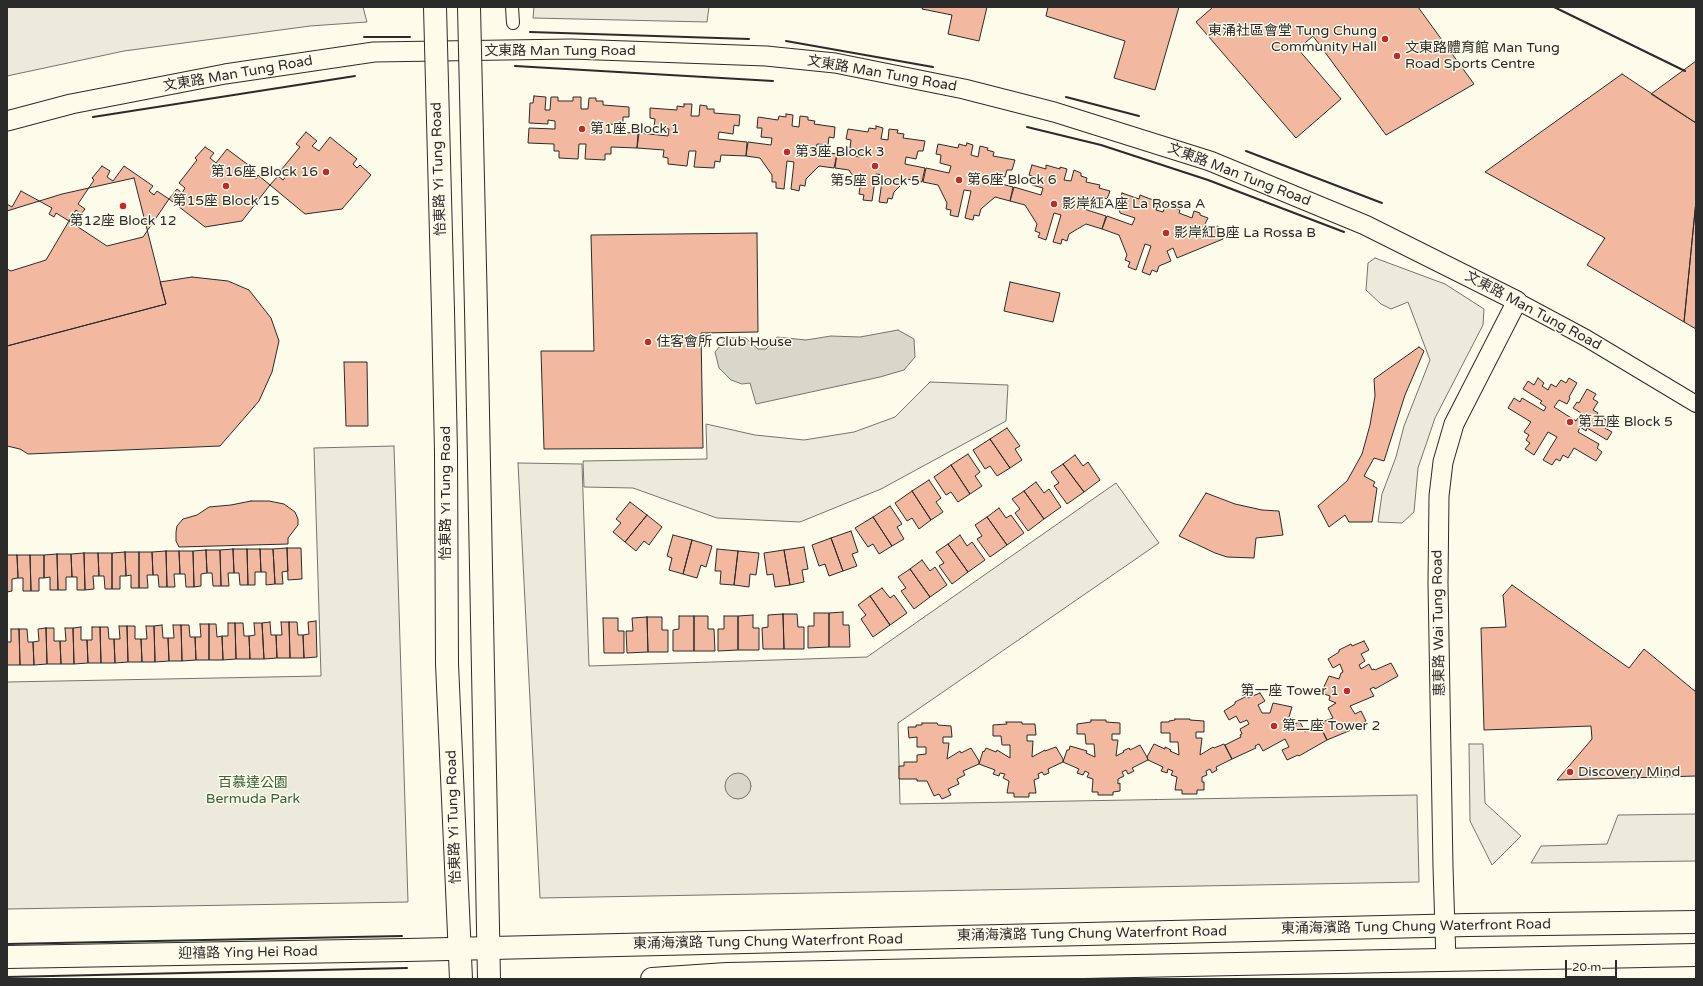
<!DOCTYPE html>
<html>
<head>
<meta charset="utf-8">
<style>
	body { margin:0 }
	#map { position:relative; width:1703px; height:986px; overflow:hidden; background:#fdfbea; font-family:"Varela Round",sans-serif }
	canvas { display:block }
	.frame { position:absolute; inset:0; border:8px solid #2b2b2b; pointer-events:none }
	.scale { position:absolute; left:1565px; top:960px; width:52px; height:18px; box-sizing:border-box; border:2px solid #2b2b2b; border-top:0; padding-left:5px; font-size:12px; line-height:14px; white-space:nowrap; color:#2b2b2b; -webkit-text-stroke:3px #fdfbea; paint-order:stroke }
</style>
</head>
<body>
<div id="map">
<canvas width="1703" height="986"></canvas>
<div class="frame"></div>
<div class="scale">20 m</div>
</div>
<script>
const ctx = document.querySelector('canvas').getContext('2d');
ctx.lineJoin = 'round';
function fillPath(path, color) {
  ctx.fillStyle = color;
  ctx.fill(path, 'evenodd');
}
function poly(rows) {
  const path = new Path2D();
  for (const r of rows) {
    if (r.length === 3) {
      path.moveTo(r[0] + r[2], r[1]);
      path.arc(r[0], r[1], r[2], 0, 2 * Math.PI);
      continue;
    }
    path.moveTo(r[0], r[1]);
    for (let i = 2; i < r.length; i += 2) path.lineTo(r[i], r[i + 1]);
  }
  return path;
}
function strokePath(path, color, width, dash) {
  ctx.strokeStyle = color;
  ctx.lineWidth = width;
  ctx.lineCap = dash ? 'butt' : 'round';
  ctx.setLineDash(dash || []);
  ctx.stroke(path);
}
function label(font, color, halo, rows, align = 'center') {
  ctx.font = font + ' "Varela Round","Noto Sans TC",sans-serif';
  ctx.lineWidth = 3;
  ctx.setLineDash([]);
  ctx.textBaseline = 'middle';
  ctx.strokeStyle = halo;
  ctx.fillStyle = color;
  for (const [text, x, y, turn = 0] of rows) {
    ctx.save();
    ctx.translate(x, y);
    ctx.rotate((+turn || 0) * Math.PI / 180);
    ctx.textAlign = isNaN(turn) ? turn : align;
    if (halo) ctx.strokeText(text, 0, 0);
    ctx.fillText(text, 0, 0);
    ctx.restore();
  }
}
const green = poly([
	[7,7,363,7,367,22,310,26,124,51,7,76,7,7],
	[534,7,709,7,707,22,533,18,534,7],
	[1375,258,1445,284,1484,309,1483,325,1435,418,1418,468,1414,512,1402,523,1378,522,1382,494,1396,457,1404,426,1430,360,1408,302,1391,309,1381,304,1366,290,1368,263,1375,258],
	[930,382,1008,385,1006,421,881,489,800,522,717,518,633,488,584,487,583,461,707,459,706,424,755,435,804,440,854,432,895,417,930,382],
	[394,446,408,902,7,909,7,682,321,676,314,448,394,446],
	[518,463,582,464,589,666,867,657,1116,483,1159,543,898,723,900,804,1417,795,1419,882,540,898,518,463],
	[1469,744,1483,744,1485,803,1521,836,1492,865,1470,821,1469,744],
	[1696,814,1696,861,1531,863,1541,846,1607,844,1618,815,1696,814]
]);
const water = poly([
	[898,330,914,339,915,357,904,370,880,377,756,404,750,383,742,384,731,380,719,368,715,352,727,338,746,338,758,349,766,349,777,337,806,340,831,336,860,337,898,330],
	[738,786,13]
]);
const building = poly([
	[923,7,987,7,979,41,948,34,952,15,922,9,923,7],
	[1048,7,1179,7,1155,90,1114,78,1125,41,1046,16,1048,7],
	[1213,7,1418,7,1474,84,1386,135,1313,36,1298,49,1341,99,1296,138,1196,22,1213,7],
	[1696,61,1696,123,1651,94,1696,61],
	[1622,74,1696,123,1696,201,1684,322,1587,265,1605,238,1485,172,1622,74],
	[534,96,546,97,545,110,550,110,551,97,558,97,558,101,573,101,573,97,581,97,581,109,588,109,589,98,596,98,596,101,603,101,603,105,629,107,629,117,623,117,623,125,609,124,608,132,638,133,637,148,611,147,611,154,605,154,605,160,585,159,586,144,579,144,578,159,559,158,559,151,554,151,554,144,528,143,529,128,555,129,555,121,548,120,548,124,529,123,530,103,533,103,534,96],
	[684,104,692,104,691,116,699,116,700,105,707,106,707,109,714,109,714,113,740,115,739,126,734,125,733,134,719,132,718,139,747,142,746,156,721,155,720,162,715,161,714,168,694,167,696,151,689,151,687,166,668,164,668,158,663,157,664,150,637,148,639,133,668,136,669,129,654,127,655,119,650,118,650,108,677,110,677,106,684,107,684,104],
	[786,114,793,115,792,126,799,127,800,116,808,117,808,120,815,121,814,124,835,127,834,138,829,137,828,145,817,144,816,151,837,154,834,168,819,166,806,179,805,186,800,185,799,191,791,189,794,162,787,161,784,189,776,188,776,182,772,182,772,175,760,158,746,156,748,142,771,145,772,138,761,137,762,128,757,128,758,117,778,120,779,116,786,117,786,114],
	[876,126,883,128,881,139,888,140,889,129,898,130,897,133,904,134,903,138,925,141,923,151,918,151,916,159,906,157,905,164,925,168,922,182,907,179,894,192,892,199,888,198,887,203,879,202,883,175,876,174,872,201,863,200,864,195,859,194,860,187,849,170,835,168,837,153,860,157,861,150,850,148,851,140,846,139,848,129,868,132,869,128,876,129,876,126],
	[306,132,317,141,312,146,319,151,330,137,357,159,353,164,357,168,360,165,371,175,342,209,305,214,270,185,278,176,283,180,287,175,281,170,300,147,296,144,306,132],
	[967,143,973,145,971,155,978,157,980,146,988,148,987,150,994,152,993,156,1015,160,1012,170,1007,170,1005,177,995,175,994,182,1013,187,1010,201,995,197,981,209,979,216,974,215,973,220,965,218,971,191,964,190,958,217,950,215,951,210,946,209,947,203,938,185,923,182,926,168,949,173,951,166,940,163,941,155,936,154,938,144,958,148,959,144,966,146,967,143],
	[205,147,214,153,210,158,216,163,227,149,255,170,251,175,256,179,258,175,270,185,242,221,205,227,169,199,177,189,182,193,185,188,179,183,197,160,195,158,205,147],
	[1032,165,1046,169,1046,165,1060,169,1060,167,1067,169,1064,180,1071,181,1074,170,1081,173,1081,176,1087,178,1086,182,1100,185,1099,188,1110,191,1107,199,1102,197,1102,205,1099,207,1094,205,1094,203,1087,201,1084,209,1106,216,1102,229,1086,224,1069,234,1067,241,1062,239,1061,244,1053,242,1061,215,1054,213,1046,240,1038,237,1040,233,1035,231,1037,224,1025,205,1010,201,1014,187,1041,195,1043,188,1032,185,1030,181,1035,177,1029,175,1032,165],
	[102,166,110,171,107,177,113,181,124,166,153,186,149,191,154,195,157,191,169,199,143,237,107,246,69,221,76,210,81,214,85,209,78,204,94,180,92,178,102,166],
	[134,178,166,304,7,346,7,211,62,194,134,178],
	[21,191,52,208,49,214,54,217,56,213,69,221,46,260,11,271,7,269,7,204,12,207,21,191],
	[1122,193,1139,199,1140,195,1153,200,1154,198,1160,200,1156,210,1163,212,1167,202,1174,204,1174,207,1180,210,1179,213,1192,218,1194,211,1200,213,1200,215,1208,218,1205,224,1208,230,1218,226,1223,239,1177,258,1173,248,1167,251,1171,261,1159,266,1157,272,1152,270,1150,275,1142,272,1151,246,1145,244,1136,270,1128,267,1130,262,1125,260,1127,255,1119,235,1102,229,1107,216,1132,225,1135,218,1120,213,1119,209,1123,205,1119,203,1122,193],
	[1696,201,1696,329,1684,322,1696,201],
	[757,233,758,332,701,333,703,448,544,449,541,351,594,351,591,235,757,233],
	[192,277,228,281,249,290,271,318,279,341,272,372,259,401,220,446,28,454,20,449,7,446,7,346,166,304,160,282,192,277],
	[1010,282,1060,293,1053,322,1004,311,1010,282],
	[1419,347,1424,351,1405,395,1384,461,1374,458,1364,476,1375,482,1373,486,1377,488,1372,522,1349,522,1345,515,1329,527,1318,506,1347,481,1362,454,1370,425,1375,396,1374,379,1419,347],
	[344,362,367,362,368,426,346,426,344,362],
	[1538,378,1544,383,1542,386,1548,390,1551,384,1556,387,1561,380,1566,383,1569,378,1577,383,1569,397,1570,398,1567,404,1559,400,1554,407,1576,421,1581,413,1573,408,1577,402,1579,403,1587,389,1596,394,1593,399,1598,402,1593,410,1598,413,1595,418,1601,421,1603,418,1609,422,1605,428,1612,432,1607,440,1587,428,1586,431,1580,427,1578,432,1599,444,1597,448,1602,452,1596,461,1574,448,1568,458,1563,455,1560,461,1556,459,1552,465,1543,460,1557,437,1548,432,1534,455,1525,449,1530,443,1526,440,1529,435,1524,432,1531,422,1508,408,1514,398,1520,402,1522,398,1544,411,1546,407,1540,403,1542,401,1523,389,1528,381,1534,385,1538,378],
	[1007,428,1020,446,1015,449,1022,460,1010,468,990,439,1007,428],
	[990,439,1010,468,997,476,990,466,985,469,973,450,990,439],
	[968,454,980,472,975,476,982,486,970,494,951,465,968,454],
	[1075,455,1083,466,1088,462,1100,480,1084,492,1063,464,1075,455],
	[1063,464,1084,492,1067,504,1054,486,1059,483,1051,472,1063,464],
	[951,465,970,494,958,502,951,492,946,495,934,477,951,465],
	[929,480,941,498,936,502,943,512,931,520,912,491,929,480],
	[1036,482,1044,493,1049,489,1061,507,1044,519,1024,491,1036,482],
	[912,491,931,520,919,529,912,518,907,521,895,503,912,491],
	[1024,491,1044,519,1028,531,1015,513,1020,509,1012,499,1024,491],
	[1206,493,1235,504,1262,510,1279,511,1283,535,1256,538,1254,558,1227,557,1215,553,1179,536,1206,493],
	[251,501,269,501,284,504,295,512,298,519,298,525,288,538,288,544,179,547,176,541,176,532,177,526,183,519,197,515,209,507,231,505,251,501],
	[630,502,647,515,625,542,613,532,621,523,616,519,630,502],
	[890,506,902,524,897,527,904,539,892,546,873,517,890,506],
	[999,508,1006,518,1011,515,1024,533,1007,545,987,517,999,508],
	[647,515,662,527,649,545,644,541,636,551,625,542,647,515],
	[873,517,892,546,879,554,873,544,868,547,855,528,873,517],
	[987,517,1007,545,990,557,977,539,982,536,975,525,987,517],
	[851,531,858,552,852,554,857,566,843,571,831,538,851,531],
	[673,535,692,540,683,574,669,570,672,558,667,556,673,535],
	[960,535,967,546,972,542,985,560,968,572,948,544,960,535],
	[831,538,843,571,829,576,825,564,819,566,812,545,831,538],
	[692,540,712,546,706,567,701,565,697,578,683,574,692,540],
	[948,544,968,572,952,584,939,566,944,563,936,552,948,544],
	[804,547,808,569,802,570,804,582,790,585,784,550,804,547],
	[287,548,288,571,282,572,283,584,275,584,273,549,287,548],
	[287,548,301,548,302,579,288,580,287,548],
	[233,549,234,573,228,573,229,586,221,586,220,550,233,549],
	[233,549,247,549,248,585,240,585,239,573,234,573,233,549],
	[247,549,260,549,261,572,255,572,255,585,248,585,247,549],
	[260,549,273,549,275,584,266,585,266,572,261,572,260,549],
	[717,549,738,551,734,585,720,584,721,571,715,571,717,549],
	[206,550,207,573,201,574,201,586,194,587,193,551,206,550],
	[206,550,220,550,221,586,213,586,212,573,207,573,206,550],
	[784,550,790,585,775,587,773,574,767,575,764,553,784,550],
	[166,551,179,551,180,574,174,574,175,587,167,587,166,551],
	[166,551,167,587,159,587,158,575,153,575,152,552,166,551],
	[179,551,193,551,194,587,186,587,185,574,180,574,179,551],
	[738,551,759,553,756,575,750,574,749,587,734,585,738,551],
	[125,552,126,576,120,576,120,589,112,589,112,553,125,552],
	[125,552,139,552,139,588,131,588,131,575,126,576,125,552],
	[139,552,152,552,153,575,147,575,148,588,139,588,139,552],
	[84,553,85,590,77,590,77,577,72,577,71,554,84,553],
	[84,553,98,553,99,576,93,576,94,589,85,590,84,553],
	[98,553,112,553,112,589,105,589,104,576,99,576,98,553],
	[57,554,58,590,50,590,50,577,44,578,44,555,57,554],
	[57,554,71,554,72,577,66,577,66,590,58,590,57,554],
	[7,555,17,555,18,578,12,579,12,591,7,592,7,555],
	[17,555,30,555,31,591,23,591,23,578,18,578,17,555],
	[30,555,44,555,44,578,39,578,39,591,31,591,30,555],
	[922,560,930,571,935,567,947,585,930,597,910,569,922,560],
	[910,569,930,597,914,609,901,591,906,588,898,577,910,569],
	[1512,585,1629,668,1644,649,1696,692,1696,776,1557,780,1592,739,1591,726,1484,730,1481,628,1506,627,1503,595,1512,585],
	[882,588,890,598,894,595,907,613,890,625,870,596,882,588],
	[870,596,890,625,873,637,861,619,866,615,858,605,870,596],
	[843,612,843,625,849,625,850,647,829,647,829,613,843,612],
	[814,613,829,613,829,647,808,648,808,626,814,626,814,613],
	[783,614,784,649,763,649,762,628,768,627,768,615,783,614],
	[783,614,797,614,798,627,804,627,804,649,784,649,783,614],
	[753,615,753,628,759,628,759,650,738,650,738,616,753,615],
	[679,616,694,616,694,651,673,651,673,630,679,629,679,616],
	[694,616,708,616,708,629,714,629,715,651,694,651,694,616],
	[724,616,738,616,738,650,718,651,718,629,724,629,724,616],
	[647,617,648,652,627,653,626,631,633,631,632,618,647,617],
	[647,617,662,617,662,630,668,630,668,652,648,652,647,617],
	[603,618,618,618,618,631,624,631,624,653,604,653,603,618],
	[316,621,317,657,304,658,303,635,309,634,308,622,316,621],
	[270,622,271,635,276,635,277,658,264,659,262,623,270,622],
	[281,622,289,622,290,658,277,658,276,635,282,635,281,622],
	[289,622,297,622,298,635,303,635,304,658,290,658,289,622],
	[228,623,235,623,236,659,223,660,222,636,228,636,228,623],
	[235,623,243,623,244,636,249,636,250,659,236,659,235,623],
	[254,623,262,623,264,659,250,659,249,636,255,635,254,623],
	[200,624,209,624,209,660,196,660,195,637,201,637,200,624],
	[209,624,216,624,217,637,222,636,223,660,209,660,209,624],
	[162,625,163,638,168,638,169,661,155,662,154,626,162,625],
	[173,625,181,625,182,661,169,661,168,638,174,638,173,625],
	[181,625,189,625,190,637,195,637,196,660,182,661,181,625],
	[119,626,127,626,128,662,115,663,114,639,120,639,119,626],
	[127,626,135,626,135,639,141,639,142,662,128,662,127,626],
	[146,626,154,626,155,662,142,662,141,639,147,639,146,626],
	[81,627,81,640,87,640,88,663,74,664,73,628,81,627],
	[92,627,100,627,101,663,88,663,87,640,92,640,92,627],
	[100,627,108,627,109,639,114,639,115,663,101,663,100,627],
	[46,628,54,628,54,641,60,641,61,664,47,664,46,628],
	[46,628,47,664,34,665,33,642,39,641,38,629,46,628],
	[65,628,73,628,74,664,61,664,60,641,66,641,65,628],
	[11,629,19,629,20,665,7,665,7,642,11,642,11,629],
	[19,629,27,629,28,642,33,642,34,665,20,665,19,629],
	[1364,641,1369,650,1361,654,1365,661,1359,665,1361,669,1369,664,1372,670,1374,669,1375,670,1391,663,1398,676,1375,689,1374,687,1370,689,1374,696,1350,706,1355,714,1361,711,1366,721,1355,726,1356,728,1327,740,1320,726,1324,724,1322,722,1333,718,1328,708,1336,703,1329,700,1330,696,1321,693,1329,676,1339,679,1341,673,1343,672,1340,664,1333,668,1328,659,1339,652,1339,650,1351,644,1352,646,1364,641],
	[1260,693,1265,701,1258,705,1262,713,1270,713,1273,703,1292,707,1289,717,1293,718,1291,725,1300,722,1305,732,1314,726,1315,729,1320,726,1327,740,1299,756,1298,755,1287,760,1282,750,1289,747,1285,739,1263,751,1259,744,1255,746,1256,748,1232,759,1225,745,1241,737,1240,735,1242,734,1240,729,1249,724,1247,720,1240,723,1236,716,1229,720,1224,711,1235,704,1235,702,1247,696,1248,698,1260,693],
	[1175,719,1190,719,1190,720,1204,721,1204,732,1196,732,1196,738,1202,738,1200,755,1213,747,1214,748,1224,744,1232,759,1216,767,1217,770,1212,773,1210,769,1206,771,1207,775,1202,777,1202,782,1204,782,1204,790,1197,790,1197,794,1182,794,1182,790,1175,790,1177,777,1171,775,1173,771,1168,769,1167,773,1161,771,1163,767,1148,760,1147,757,1154,744,1165,749,1165,747,1171,750,1170,751,1179,755,1178,742,1170,742,1170,733,1161,733,1161,722,1169,722,1169,721,1175,720,1175,719],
	[1091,720,1106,720,1106,722,1120,723,1120,734,1112,734,1112,740,1118,740,1116,756,1124,752,1123,751,1129,748,1130,750,1140,745,1147,757,1148,760,1132,768,1134,771,1128,774,1126,770,1122,772,1124,776,1118,779,1118,784,1120,783,1120,791,1113,792,1113,795,1098,795,1098,792,1092,792,1093,779,1087,777,1089,773,1085,771,1083,775,1077,773,1079,769,1063,762,1067,750,1069,750,1070,746,1087,751,1086,753,1095,757,1094,744,1086,744,1085,734,1077,734,1077,724,1091,722,1091,720],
	[1006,722,1022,722,1022,724,1035,724,1036,735,1027,735,1027,741,1033,741,1032,757,1045,750,1045,751,1056,747,1063,759,1063,762,1048,769,1049,773,1044,775,1042,772,1038,774,1039,778,1034,780,1036,793,1029,793,1029,797,1014,797,1014,793,1007,793,1009,781,1003,778,1005,774,1000,773,999,776,993,774,995,770,979,764,983,751,984,752,986,748,996,752,997,750,1010,758,1010,745,1002,745,1001,736,993,736,993,725,1007,724,1006,722],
	[922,723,937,723,938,725,951,726,952,737,943,737,943,743,949,743,947,759,960,751,961,753,971,748,979,761,979,764,963,771,965,775,957,779,959,784,948,789,951,795,942,799,939,794,934,796,927,781,917,781,917,779,899,779,899,766,904,766,904,762,917,762,917,755,926,754,926,747,917,747,917,737,909,738,908,727,916,727,916,725,922,725,922,723]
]);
const pedestrian = poly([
	[512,7,513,23]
]);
const minor = poly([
	[1517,301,1586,338,1696,404]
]);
const tertiary = poly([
	[7,121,71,104,225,74,374,52,571,49,766,56,835,63,964,89,1054,112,1210,161,1365,225,1517,301,1454,424,1443,462,1439,496,1438,583,1443,867,1446,961]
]);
const secondary = poly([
	[7,957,407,950,1468,925,1696,922],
	[652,979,727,974,1696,955]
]);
const primary = poly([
	[476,310,489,979],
	[443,311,446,452,447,664,461,979]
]);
const primaryBridge = poly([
	[435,7,443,311],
	[469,7,476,310]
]);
const wall = poly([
	[1554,7,1685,71],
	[530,32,749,39],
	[364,37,410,37],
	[786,41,933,67],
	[515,66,773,81],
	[1066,97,1139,116],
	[93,117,355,76],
	[1027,127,1101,145,1208,180,1344,232],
	[1246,151,1382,203],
	[7,944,402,936],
	[7,977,407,968]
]);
const markers = [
	[1385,39,4,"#c62828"],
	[1397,56,4,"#c62828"],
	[582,129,4,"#c62828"],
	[787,152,4,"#c62828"],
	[875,166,4,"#c62828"],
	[326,172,4,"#c62828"],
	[959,180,4,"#c62828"],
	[226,186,4,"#c62828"],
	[1054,204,4,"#c62828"],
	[123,206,4,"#c62828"],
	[1166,233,4,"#c62828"],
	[648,342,4,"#c62828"],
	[1570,422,4,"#c62828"],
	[1347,691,4,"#c62828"],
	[1274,726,4,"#c62828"],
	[1570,772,4,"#c62828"]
];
const poiNames = [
	["東涌社區會堂 Tung Chung",1377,31,"right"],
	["Community Hall",1377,47,"right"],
	["文東路體育館 Man Tung",1405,48],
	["Road Sports Centre",1405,64],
	["第1座 Block 1",590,129],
	["第3座 Block 3",795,152],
	["第16座 Block 16",318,172,"right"],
	["第6座 Block 6",967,180],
	["第5座 Block 5",875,181,"center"],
	["第15座 Block 15",226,201,"center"],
	["影岸紅A座 La Rossa A",1062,204],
	["第12座 Block 12",123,221,"center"],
	["影岸紅B座 La Rossa B",1174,233],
	["住客會所 Club House",656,342],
	["第五座 Block 5",1578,422],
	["第一座 Tower 1",1339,691,"right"],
	["第二座 Tower 2",1282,726],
	["Discovery Mind",1578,772]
];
const streetNames = [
	["文東路 Man Tung Road",560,51],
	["文東路 Man Tung Road",238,74,-10],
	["文東路 Man Tung Road",882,74,10],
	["怡東路 Yi Tung Road",439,169,-92],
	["文東路 Man Tung Road",1239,175,21],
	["文東路 Man Tung Road",1533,311,28],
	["怡東路 Yi Tung Road",446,493,-90],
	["惠東路 Wai Tung Road",1439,623,-91],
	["怡東路 Yi Tung Road",454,817,-92],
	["東涌海濱路 Tung Chung Waterfront Road",1416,927,-1],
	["東涌海濱路 Tung Chung Waterfront Road",1092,934,-1],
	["東涌海濱路 Tung Chung Waterfront Road",768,942,-1],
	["迎禧路 Ying Hei Road",248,953,-1]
];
const parkNames = [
	["百慕達公園",253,783],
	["Bermuda Park",253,799]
];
fillPath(green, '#ecebdb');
strokePath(green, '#74746e', 1);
fillPath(water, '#d8d7c9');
strokePath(water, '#74746e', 1);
fillPath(building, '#f2b8a0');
strokePath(building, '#2b2b2b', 1);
strokePath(pedestrian, '#2b2b2b', 14);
strokePath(minor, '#2b2b2b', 18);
strokePath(tertiary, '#2b2b2b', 21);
strokePath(secondary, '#2b2b2b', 24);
strokePath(primary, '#2b2b2b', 24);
strokePath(pedestrian, '#fdfbea', 12);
strokePath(minor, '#fdfbea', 16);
strokePath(tertiary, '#fdfbea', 19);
strokePath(secondary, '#fdfbea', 22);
strokePath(primary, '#fdfbea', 22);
strokePath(primaryBridge, '#2b2b2b', 24, []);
strokePath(primaryBridge, '#fdfbea', 22);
strokePath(wall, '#2b2b2b', 2);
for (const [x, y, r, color] of markers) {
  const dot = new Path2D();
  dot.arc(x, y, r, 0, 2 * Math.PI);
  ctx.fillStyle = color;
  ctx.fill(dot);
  strokePath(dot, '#fdfbea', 1.5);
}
label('14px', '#2b2b2b', '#fdfbea', poiNames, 'left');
label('14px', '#2b2b2b', '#fdfbea', streetNames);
label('14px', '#34623c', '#fdfbea', parkNames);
</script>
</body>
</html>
